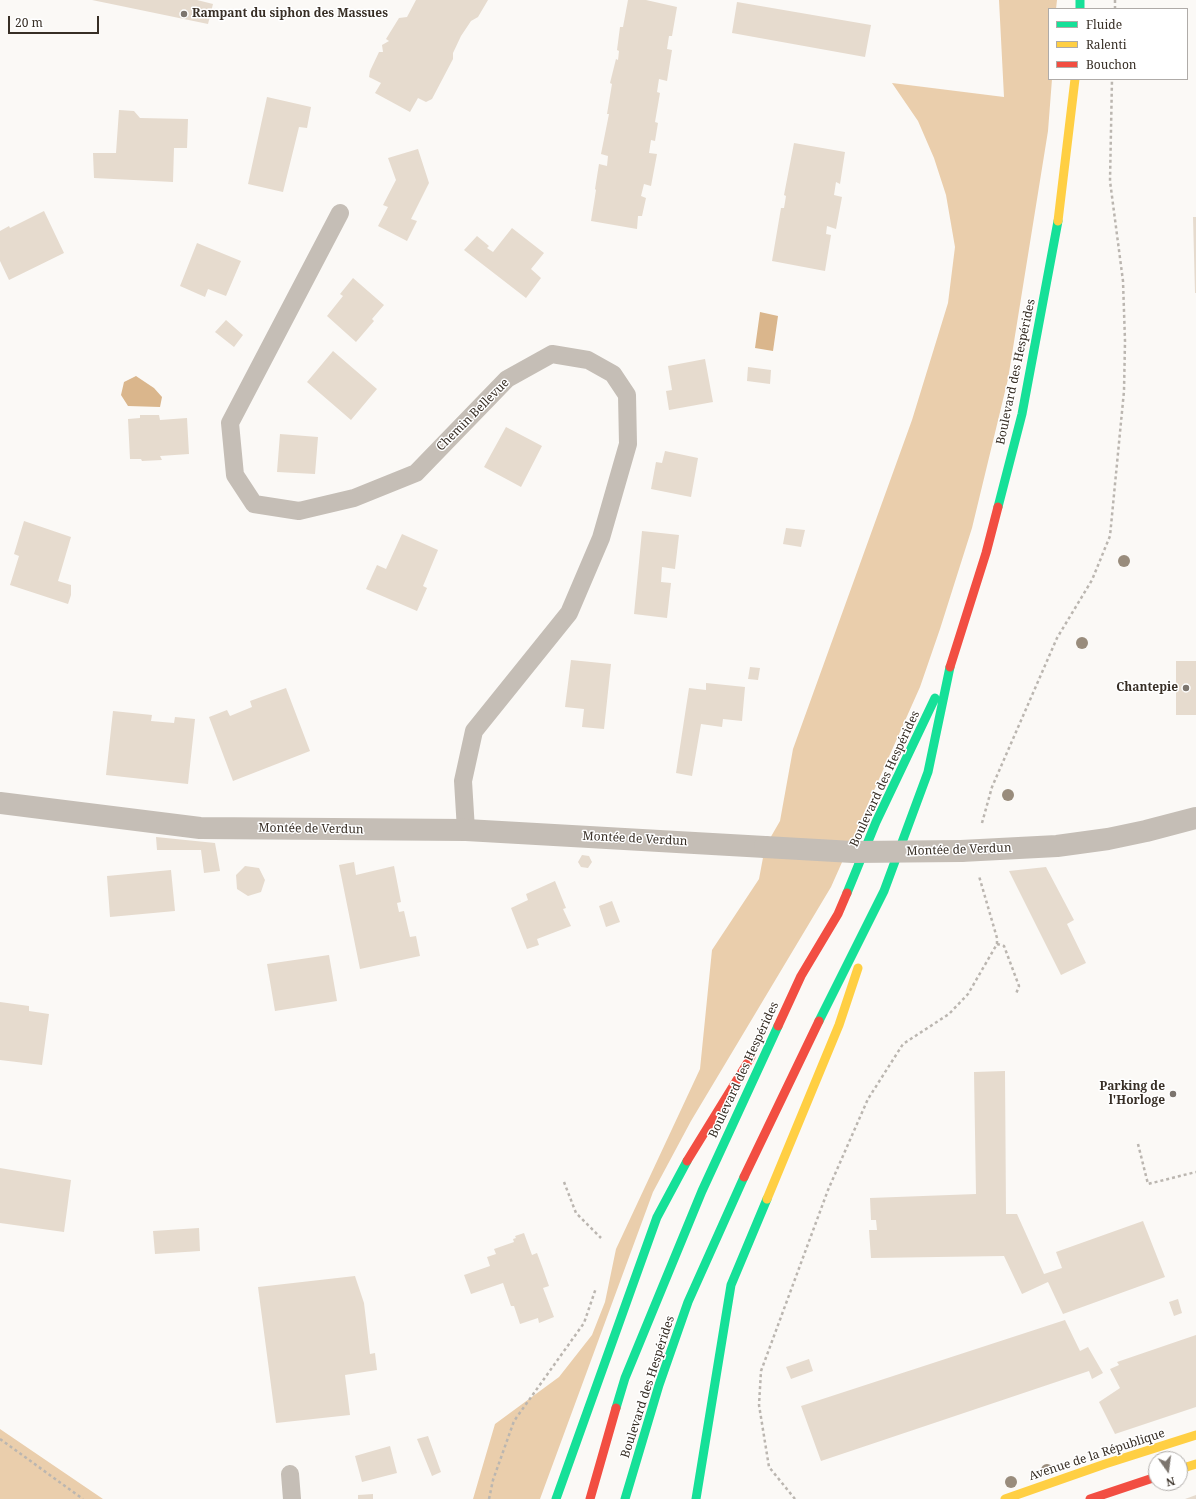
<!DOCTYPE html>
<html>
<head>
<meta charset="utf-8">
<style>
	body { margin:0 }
	#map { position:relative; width:1196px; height:1499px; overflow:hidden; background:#fbf9f6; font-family:"Noto Serif",serif }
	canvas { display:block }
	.legend { position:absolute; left:1048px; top:8px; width:140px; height:72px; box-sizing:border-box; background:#fff; border:1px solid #afaba8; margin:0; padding:5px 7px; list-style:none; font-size:12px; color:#372e25 }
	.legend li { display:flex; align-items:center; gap:8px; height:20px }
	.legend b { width:20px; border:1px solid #afaba8 }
	.north { position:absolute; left:1148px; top:1451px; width:40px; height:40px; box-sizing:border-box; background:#fff; border:1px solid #afaba8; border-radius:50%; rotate:166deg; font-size:11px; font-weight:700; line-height:16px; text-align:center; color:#372e25 }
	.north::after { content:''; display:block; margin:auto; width:14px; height:18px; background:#7c756e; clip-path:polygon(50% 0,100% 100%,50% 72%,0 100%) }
	.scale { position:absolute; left:8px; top:16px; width:91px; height:18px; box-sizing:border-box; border:2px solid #372e25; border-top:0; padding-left:5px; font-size:12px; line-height:14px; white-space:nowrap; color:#372e25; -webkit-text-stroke:3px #fff; paint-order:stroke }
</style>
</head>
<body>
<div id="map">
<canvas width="1196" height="1499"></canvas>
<ul class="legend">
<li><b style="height:5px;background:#16e098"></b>Fluide</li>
<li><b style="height:5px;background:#ffcf43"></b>Ralenti</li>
<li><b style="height:5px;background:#f24e42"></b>Bouchon</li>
</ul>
<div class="north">N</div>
<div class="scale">20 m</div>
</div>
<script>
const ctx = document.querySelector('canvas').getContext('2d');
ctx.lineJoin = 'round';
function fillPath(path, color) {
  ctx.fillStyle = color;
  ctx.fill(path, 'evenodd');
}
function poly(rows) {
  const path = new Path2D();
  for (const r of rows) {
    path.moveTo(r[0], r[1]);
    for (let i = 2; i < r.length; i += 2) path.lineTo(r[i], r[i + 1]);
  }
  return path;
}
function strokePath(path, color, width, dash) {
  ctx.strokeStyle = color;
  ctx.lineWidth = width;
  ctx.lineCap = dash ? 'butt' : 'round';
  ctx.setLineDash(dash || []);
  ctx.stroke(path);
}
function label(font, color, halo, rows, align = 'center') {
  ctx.font = font + ' "Noto Serif",serif';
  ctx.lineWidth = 3;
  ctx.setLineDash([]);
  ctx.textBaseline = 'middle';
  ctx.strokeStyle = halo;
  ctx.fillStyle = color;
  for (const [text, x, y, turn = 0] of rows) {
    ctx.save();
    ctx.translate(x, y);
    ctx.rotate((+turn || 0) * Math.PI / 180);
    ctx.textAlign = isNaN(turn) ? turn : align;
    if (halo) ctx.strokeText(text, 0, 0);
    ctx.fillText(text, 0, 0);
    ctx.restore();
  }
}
const forest = poly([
	[999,0,1057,0,1056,9,1049,9,1049,79,1052,79,1048,131,1008,379,972,528,940,629,920,687,831,887,691,1121,653,1192,540,1499,473,1499,495,1424,559,1377,592,1335,605,1302,616,1249,700,1069,712,950,759,879,765,847,780,821,793,749,912,420,948,303,955,247,946,195,934,158,918,121,892,83,1004,97],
	[0,1429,103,1499,0,1499]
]);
const water = poly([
	[760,312,778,316,773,351,755,348],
	[136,376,154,388,162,397,160,407,128,406,121,395,124,382]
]);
const building = poly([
	[92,0,197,0,213,4,208,24],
	[416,0,488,0,478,17,471,21,461,36,453,53,453,59,432,99,426,102,418,98,410,112,375,93,381,83,369,77,370,71,379,52,383,52,382,45,389,41,386,39,399,18,407,17],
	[628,0,646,0,677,7,672,36,669,36,667,49,672,50,667,81,659,79,657,92,660,93,655,122,658,123,655,141,651,140,649,153,657,154,651,186,644,184,641,196,646,198,642,216,638,216,637,229,591,221,596,190,595,189,599,164,607,166,608,156,601,154,609,114,607,114,612,84,610,83,616,59,618,60,619,51,617,50,620,27,623,27],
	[737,2,871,25,865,57,732,33],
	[267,97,311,107,307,128,299,127,283,192,248,184],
	[119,110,134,111,140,118,188,119,187,148,174,148,173,182,94,178,93,153,116,153],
	[794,143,845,152,840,184,836,182,834,195,842,197,836,229,827,226,826,234,831,235,825,271,772,261,781,208,784,208,786,196,784,195],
	[418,149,429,183,411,219,417,221,407,241,378,226,388,207,383,205,396,180,388,158],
	[44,211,64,253,9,280,0,261,0,231,9,226,10,228],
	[1193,217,1196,217,1196,293,1195,293],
	[512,228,544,253,531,269,541,278,526,298,464,250,477,236,489,246,487,248,493,252],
	[197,243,241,261,226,296,208,289,205,297,180,286],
	[353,278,384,305,372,319,374,321,356,342,327,316,343,296,340,294],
	[226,320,243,335,234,347,215,332],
	[333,351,377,389,351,420,307,382],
	[705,359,713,402,669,410,666,391,672,390,668,366],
	[748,367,771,370,770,384,747,381],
	[140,415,159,415,160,420,187,418,189,454,160,456,162,460,142,461,141,459,130,459,128,419,140,418],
	[506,427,542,446,521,487,484,467],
	[280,434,318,437,315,474,277,472],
	[665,451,698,458,691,497,651,489,656,462,662,463],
	[24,521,71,537,58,581,71,585,71,595,68,604,10,585,19,556,14,554],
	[786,528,805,530,801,547,783,544],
	[642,531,679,535,675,569,662,567,661,582,671,583,667,618,634,614],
	[402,534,438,550,423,586,427,588,417,611,366,589,377,565,386,569],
	[571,660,611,664,604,729,582,727,584,709,565,707],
	[1176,661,1196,661,1196,715,1176,715],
	[750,667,760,668,758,680,748,679],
	[706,683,745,687,742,721,723,719,722,727,701,724,692,776,676,773,689,688,706,690],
	[286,688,310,751,233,781,209,717,227,710,230,716,252,707,250,701],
	[113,711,152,715,151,721,174,723,175,717,195,719,188,784,106,775],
	[156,837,215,843,220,871,204,873,201,850,157,850],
	[582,855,589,856,592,862,588,868,581,867,578,862],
	[354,862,356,875,394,866,401,902,397,903,399,912,404,911,410,937,416,936,420,956,360,969,339,865],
	[245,866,259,868,265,880,261,892,248,896,237,889,236,875],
	[1046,867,1074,920,1067,924,1086,963,1061,975,1009,871],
	[171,870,175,911,110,917,107,876],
	[555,881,566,908,563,909,571,926,537,939,539,945,527,949,511,908,528,900,526,894],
	[612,901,620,922,606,927,599,906],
	[329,955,337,1001,275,1011,267,964],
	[0,1002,29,1006,29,1011,49,1014,42,1065,0,1060],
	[1005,1071,1006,1214,1017,1214,1044,1274,1062,1268,1056,1252,1143,1221,1165,1277,1063,1314,1048,1282,1022,1294,1004,1256,871,1258,869,1230,877,1230,876,1220,871,1220,870,1198,976,1194,974,1072],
	[0,1168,71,1180,64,1232,0,1223],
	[199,1228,200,1251,155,1254,153,1231],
	[524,1233,532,1255,537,1253,543,1269,549,1286,543,1288,554,1317,539,1323,538,1318,520,1324,514,1306,511,1306,503,1283,471,1294,464,1275,490,1266,487,1257,496,1254,494,1249,514,1242,513,1239,516,1238,515,1236],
	[355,1276,364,1303,370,1354,375,1353,377,1370,345,1375,350,1415,276,1423,258,1287],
	[1178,1299,1182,1313,1174,1316,1169,1302],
	[1065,1320,1080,1351,1088,1347,1103,1373,1092,1379,1089,1371,821,1461,801,1406],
	[1196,1335,1196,1407,1115,1434,1099,1402,1120,1388,1110,1369,1119,1365,1117,1362],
	[809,1359,813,1371,791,1379,786,1367],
	[428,1436,441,1472,432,1476,417,1439],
	[390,1446,397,1473,362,1482,355,1456],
	[373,1494,373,1499,358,1499,358,1495],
	[1196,1495,1196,1499,1185,1499]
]);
const path = poly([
	[1115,9,1115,0],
	[982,823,992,787,1057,638,1092,580,1110,536,1124,391,1125,341,1123,281,1110,181,1112,79],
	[997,944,1004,946,1019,986,1016,994],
	[1138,1144,1148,1184,1196,1172],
	[564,1182,576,1213,601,1238],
	[0,1439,83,1499],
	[489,1499,493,1480,514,1421,584,1323,596,1288],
	[795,1499,769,1467,759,1405,761,1371,828,1190,868,1099,903,1044,949,1014,968,994,997,944,997,938,979,876]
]);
const lane = poly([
	[340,213,230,423,235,475,254,504,299,511,354,498,416,473,507,379,552,354,588,360,613,374,627,395,628,444,601,538,569,613,474,731,463,781,466,830],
	[290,1474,292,1499]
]);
const street = poly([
	[0,803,200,828,466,830,765,847],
	[961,851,1057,846,1108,839,1146,831,1196,818]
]);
const fast = poly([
	[1080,0,1080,9],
	[998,507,1022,414,1058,221],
	[847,893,876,822,935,698],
	[819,1021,884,891,928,772,950,667],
	[616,1408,625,1378,702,1191,778,1026],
	[556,1499,657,1217,687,1161],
	[625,1499,659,1385,688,1302,744,1177],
	[696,1499,731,1285,767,1199]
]);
const slow = poly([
	[1058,221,1075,79],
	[767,1199,839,1025,858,968],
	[1180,1469,1196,1464],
	[1005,1499,1105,1464,1196,1435]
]);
const jam = poly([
	[950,667,986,553,998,507],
	[778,1026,801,976,838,914,847,893],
	[687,1161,751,1057],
	[744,1177,819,1021],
	[590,1499,616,1408],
	[1090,1499,1156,1477]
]);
const streetBridge = poly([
	[765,847,853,852,961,851]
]);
const trees = [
	[1124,561],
	[1082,643],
	[1008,795],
	[1047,1470],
	[1011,1482]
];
const markers = [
	[184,14,4,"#7c756e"],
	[1186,688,4,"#7c756e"],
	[1173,1094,4,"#7c756e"]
];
const poiNames = [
	["Rampant du siphon des Massues",192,14,"left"],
	["Chantepie",1178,688],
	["Parking de",1165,1087],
	["l'Horloge",1165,1101]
];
const streetNames = [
	["Boulevard des Hespérides",1016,372,-78],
	["Chemin Bellevue",473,415,-45],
	["Boulevard des Hespérides",885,779,-65],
	["Montée de Verdun",311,829,1],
	["Montée de Verdun",635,839,3],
	["Montée de Verdun",959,850,-2],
	["Boulevard des Hespérides",744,1070,-65],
	["Boulevard des Hespérides",648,1387,-72],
	["Avenue de la République",1097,1455,-18]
];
fillPath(forest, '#eaceac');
fillPath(water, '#dab68c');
fillPath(building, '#e6dbce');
strokePath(path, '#bbb6b0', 2.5, [3, 3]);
strokePath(lane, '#c5beb6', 18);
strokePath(street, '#c5beb6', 22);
strokePath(fast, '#16e098', 9);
strokePath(slow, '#ffcf43', 9);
strokePath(jam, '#f24e42', 9);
strokePath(streetBridge, '#c5beb6', 22);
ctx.fillStyle = '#998c7c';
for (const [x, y] of trees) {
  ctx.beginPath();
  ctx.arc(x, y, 6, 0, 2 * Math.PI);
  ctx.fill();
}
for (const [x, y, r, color] of markers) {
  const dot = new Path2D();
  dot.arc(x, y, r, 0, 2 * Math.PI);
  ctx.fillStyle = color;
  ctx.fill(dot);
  strokePath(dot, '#fff', 1.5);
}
label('bold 12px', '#372e25', '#fff', poiNames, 'right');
label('12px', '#372e25', '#fff', streetNames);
</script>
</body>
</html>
